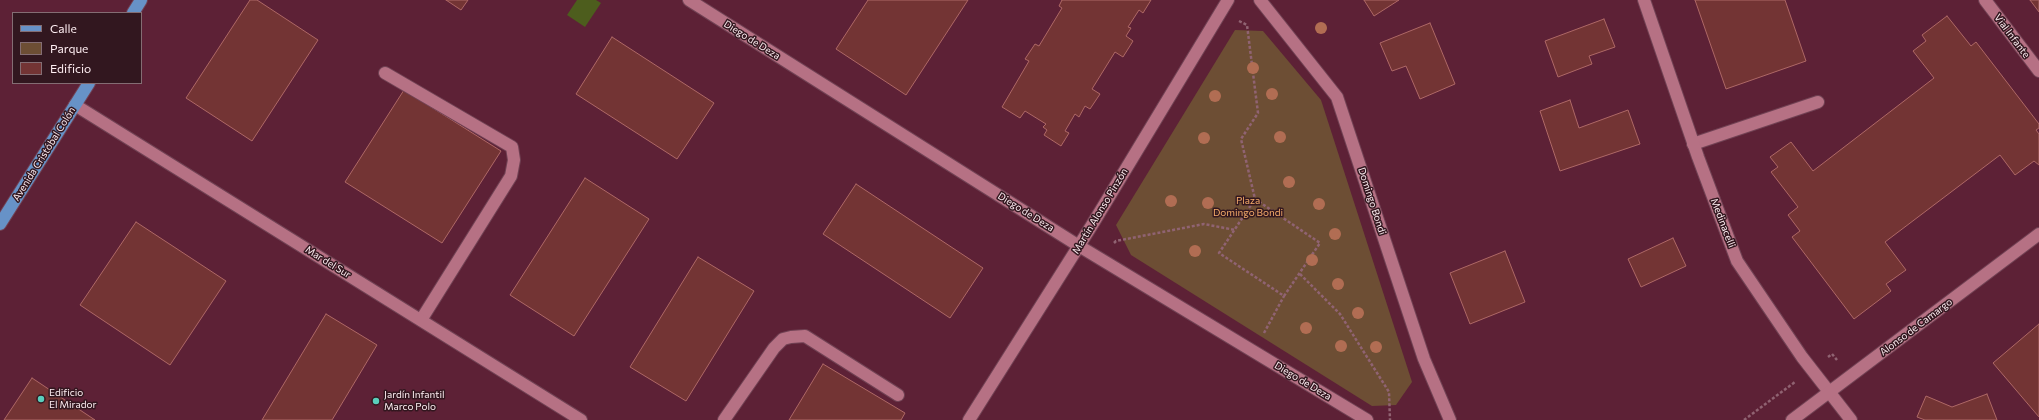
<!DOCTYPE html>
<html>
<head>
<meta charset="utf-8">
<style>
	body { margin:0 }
	#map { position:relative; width:2039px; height:420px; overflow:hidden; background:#5d2136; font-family:Commissioner,sans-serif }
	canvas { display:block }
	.legend { position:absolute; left:12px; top:12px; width:130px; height:72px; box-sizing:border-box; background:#32171f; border:1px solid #846d73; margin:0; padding:5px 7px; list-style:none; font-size:12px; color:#feeef2 }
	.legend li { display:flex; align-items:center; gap:8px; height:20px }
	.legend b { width:20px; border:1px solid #846d73 }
</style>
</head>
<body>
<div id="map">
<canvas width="2039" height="420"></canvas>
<ul class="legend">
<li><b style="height:5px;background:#6792c7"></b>Calle</li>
<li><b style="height:11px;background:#6d4e34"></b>Parque</li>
<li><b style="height:11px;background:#733434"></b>Edificio</li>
</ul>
</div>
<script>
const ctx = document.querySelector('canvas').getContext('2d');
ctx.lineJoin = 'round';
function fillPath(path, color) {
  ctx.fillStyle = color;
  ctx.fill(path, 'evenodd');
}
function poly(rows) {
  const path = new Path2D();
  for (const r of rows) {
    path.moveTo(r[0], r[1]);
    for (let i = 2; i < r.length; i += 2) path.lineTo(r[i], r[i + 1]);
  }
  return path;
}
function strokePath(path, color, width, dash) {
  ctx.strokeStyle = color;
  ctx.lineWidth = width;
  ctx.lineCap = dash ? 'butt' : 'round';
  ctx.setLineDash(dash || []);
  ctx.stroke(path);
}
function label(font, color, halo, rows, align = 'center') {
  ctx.font = font + ' Commissioner,sans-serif';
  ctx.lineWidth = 3;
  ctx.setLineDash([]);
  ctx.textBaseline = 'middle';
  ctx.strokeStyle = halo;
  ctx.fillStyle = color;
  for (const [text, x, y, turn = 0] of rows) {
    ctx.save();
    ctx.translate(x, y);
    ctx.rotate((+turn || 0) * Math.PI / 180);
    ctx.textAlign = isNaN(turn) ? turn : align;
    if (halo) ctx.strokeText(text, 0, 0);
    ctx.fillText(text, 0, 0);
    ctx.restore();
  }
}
const green = poly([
	[1235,30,1263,31,1321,100,1412,382,1396,405,1372,406,1131,255,1116,225]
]);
const water = poly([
	[577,0,596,0,601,3,585,27,567,15]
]);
const building = poly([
	[250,0,257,0,318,40,252,141,186,98,250,0],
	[446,0,468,0,461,10,446,0],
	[868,0,968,0,906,95,836,49,868,0],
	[1062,0,1151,0,1143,13,1139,10,1128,27,1131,28,1126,36,1133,41,1123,57,1115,52,1092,89,1100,94,1090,109,1085,106,1079,117,1075,114,1065,131,1069,133,1061,146,1044,135,1047,130,1043,127,1046,124,1025,111,1020,118,1002,107,1029,61,1025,59,1035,44,1039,46,1062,8,1059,6,1062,0],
	[1364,0,1399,0,1374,16,1364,0],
	[1695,0,1785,0,1806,61,1726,89,1695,0],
	[2030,0,2039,0,2039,12,2030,0],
	[1947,16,1971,46,1976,42,2039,124,2039,128,2036,130,2039,134,2039,165,2034,161,2015,175,2000,155,1885,242,1906,270,1886,284,1891,291,1854,319,1792,237,1800,231,1788,215,1798,207,1771,172,1778,167,1770,157,1791,142,1813,171,1934,78,1913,51,1926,41,1922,35,1947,16],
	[1604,19,1615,47,1589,56,1592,64,1558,77,1545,41,1604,19],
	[1430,23,1455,84,1420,99,1406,66,1392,71,1380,43,1430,23],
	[612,37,714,103,677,159,576,94,612,37],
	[404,90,501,151,442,243,345,182,404,90],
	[1570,100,1579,128,1628,110,1640,144,1560,171,1540,111,1570,100],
	[585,178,649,219,574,336,510,295,585,178],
	[856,184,983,268,950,318,823,234,856,184],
	[136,222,226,281,170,365,80,305,136,222],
	[1673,238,1686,266,1641,287,1628,259,1673,238],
	[1505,251,1525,302,1470,324,1450,273,1505,251],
	[698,257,754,291,686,401,630,367,698,257],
	[326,314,377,345,332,420,262,420,326,314],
	[2039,324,2039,417,1993,363,2039,324],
	[823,364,905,413,901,420,789,420,823,364],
	[32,378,95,420,4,420,32,378],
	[1987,394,1997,420,1925,420,1917,417,1926,396,1952,407,1987,394]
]);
const path = poly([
	[1239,21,1247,25,1258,113,1241,139,1255,199,1320,243,1284,296,1219,253,1255,199],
	[1114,243,1116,241,1204,224,1235,230],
	[1300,274,1340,314,1389,392,1390,420],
	[1264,333,1284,296],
	[1828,357,1832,354,1837,360],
	[1744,420,1795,382]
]);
const lane = poly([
	[385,73,512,147,514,160,511,176,421,320],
	[1693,144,1818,102],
	[724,420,774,348,783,339,791,337,805,336,898,395]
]);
const street = poly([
	[689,0,1079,246,1367,420],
	[1260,0,1337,97,1424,359,1450,420],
	[1644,0,1698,157,1737,261,1802,357,1851,420],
	[1985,0,2039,71],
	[75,105,581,420],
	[969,420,1092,225,1228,0]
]);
const secondary = poly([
	[1792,420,2039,234]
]);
const primary = poly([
	[133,13,141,0],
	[0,224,89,83]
]);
const trees = [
	[1321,28],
	[1253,68],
	[1272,94],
	[1215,96],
	[1280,137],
	[1204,138],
	[1289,182],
	[1171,201],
	[1208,203],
	[1319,204],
	[1335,234],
	[1195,251],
	[1312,260],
	[1338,284],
	[1358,313],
	[1306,328],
	[1341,346],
	[1376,347]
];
const markers = [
	[41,399,4,"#5acebc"],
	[376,401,4,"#5acebc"]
];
const streetNames = [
	["Vial Infante",2012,36,53],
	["Diego de Deza",752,40,32],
	["Avenida Cristóbal Colón",44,154,-58],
	["Domingo Bondi",1372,201,72],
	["Martín Alonso Pinzón",1100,211,-59],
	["Diego de Deza",1026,212,32],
	["Medinacelli",1723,223,69],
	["Mar del Sur",328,262,32],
	["Alonso de Camargo",1916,327,-37],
	["Diego de Deza",1303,381,31]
];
const parkNames = [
	["Plaza",1248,201],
	["Domingo Bondi",1248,213]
];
const poiNames = [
	["Edificio",49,393],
	["El Mirador",49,405],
	["Jardín Infantil",384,395],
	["Marco Polo",384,407]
];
fillPath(green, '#6d4e34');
fillPath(water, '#4d5d1d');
fillPath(building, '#733434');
strokePath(building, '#ae6866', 1);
strokePath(lane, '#714254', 14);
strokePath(street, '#714254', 14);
strokePath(secondary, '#714254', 14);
strokePath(primary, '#714254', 14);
strokePath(path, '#906372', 2.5, [3, 2]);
strokePath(lane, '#b67184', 12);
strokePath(street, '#b67184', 12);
strokePath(secondary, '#b67184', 12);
strokePath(primary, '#6792c7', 12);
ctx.fillStyle = '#b16d53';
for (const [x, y] of trees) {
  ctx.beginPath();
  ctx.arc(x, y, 6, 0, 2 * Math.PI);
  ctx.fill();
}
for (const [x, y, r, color] of markers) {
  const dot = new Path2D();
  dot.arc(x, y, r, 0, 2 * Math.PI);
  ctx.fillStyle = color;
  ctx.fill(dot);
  strokePath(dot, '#32171f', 1.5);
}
label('10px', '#feeef2', '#32171f', streetNames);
label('10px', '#f6ac6a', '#32171f', parkNames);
label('10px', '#feeef2', '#32171f', poiNames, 'left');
</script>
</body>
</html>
